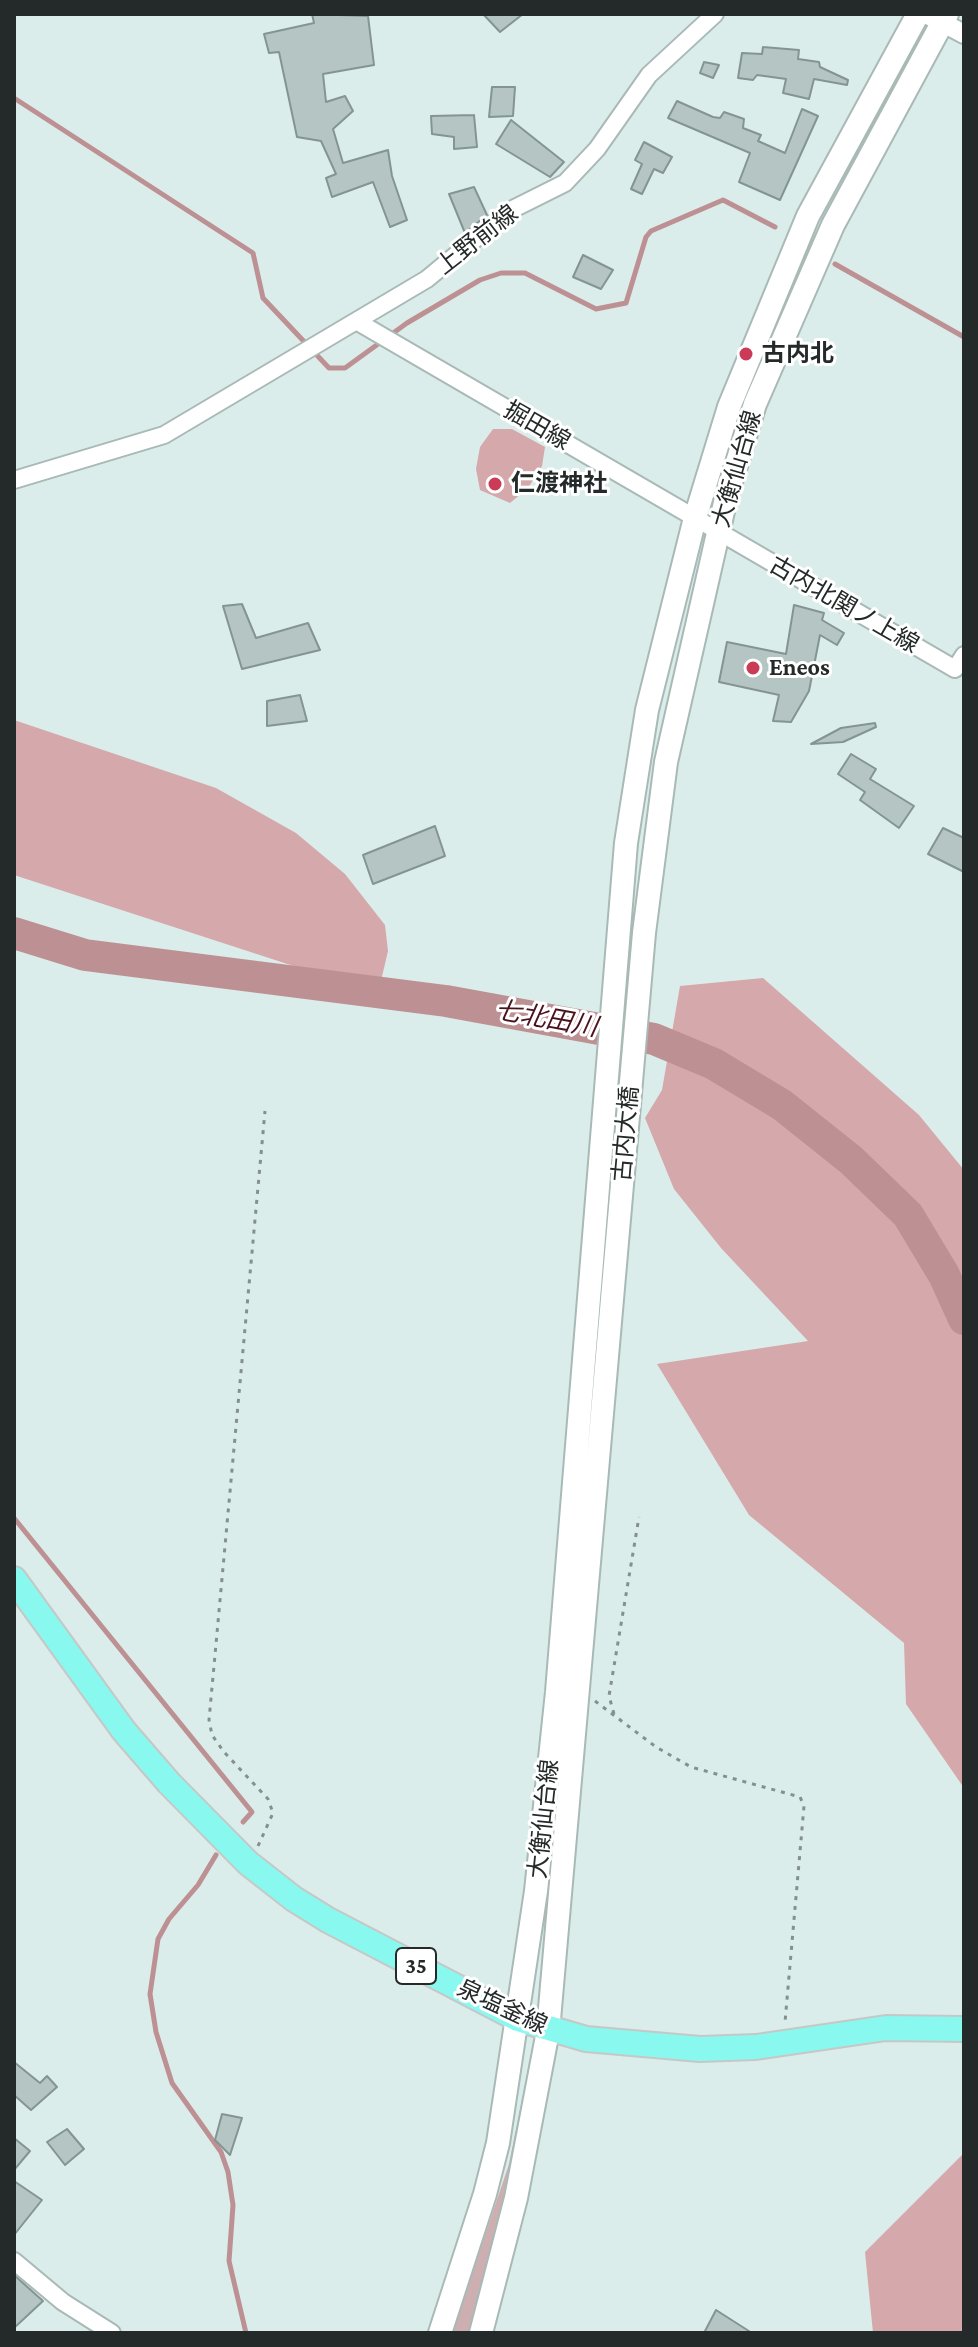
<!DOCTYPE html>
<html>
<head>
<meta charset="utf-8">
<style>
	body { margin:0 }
	#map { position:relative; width:978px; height:2347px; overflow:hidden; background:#dbedea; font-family:"Crimson Pro",serif }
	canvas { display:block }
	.frame { position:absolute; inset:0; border:16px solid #242a29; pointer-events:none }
</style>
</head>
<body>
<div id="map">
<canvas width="978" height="2347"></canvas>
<div class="frame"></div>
</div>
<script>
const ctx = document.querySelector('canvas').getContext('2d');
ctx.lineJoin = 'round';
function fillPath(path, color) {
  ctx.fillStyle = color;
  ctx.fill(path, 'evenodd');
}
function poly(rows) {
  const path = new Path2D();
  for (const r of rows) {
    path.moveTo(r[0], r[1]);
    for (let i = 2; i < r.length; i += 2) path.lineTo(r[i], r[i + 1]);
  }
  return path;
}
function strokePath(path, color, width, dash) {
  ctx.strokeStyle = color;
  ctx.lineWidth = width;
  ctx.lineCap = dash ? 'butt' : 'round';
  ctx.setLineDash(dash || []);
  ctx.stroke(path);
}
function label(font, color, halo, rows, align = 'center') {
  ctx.font = font + ' "Crimson Pro","Noto Sans JP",serif';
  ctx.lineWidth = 6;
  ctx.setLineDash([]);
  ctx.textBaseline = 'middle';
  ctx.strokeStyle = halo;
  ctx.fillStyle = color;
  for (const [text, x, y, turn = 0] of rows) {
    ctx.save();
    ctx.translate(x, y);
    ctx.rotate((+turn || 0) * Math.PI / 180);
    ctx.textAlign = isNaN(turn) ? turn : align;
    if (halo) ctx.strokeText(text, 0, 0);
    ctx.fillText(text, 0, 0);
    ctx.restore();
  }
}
const green = poly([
	[528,2070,532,2070,513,2164,472,2333,452,2333,509,2164]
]);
const forest = poly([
	[493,429,512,429,545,447,542,466,528,488,510,503,480,490,476,469,480,447],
	[14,720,216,788,296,833,345,874,385,925,388,951,380,985,374,990,315,973,14,875],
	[763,978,919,1115,964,1170,964,1788,906,1704,904,1643,749,1515,657,1364,808,1341,721,1248,674,1189,645,1118,662,1090,680,986],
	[964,2153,964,2333,873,2333,865,2252]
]);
const stream = poly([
	[14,98,253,253,263,298,329,368,345,368,407,323,480,280,501,273,525,273,596,309,626,303,646,237,651,231,723,200,775,227],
	[835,264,964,337],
	[14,1518,252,1812,243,1822],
	[216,1855,198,1885,169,1919,158,1939,150,1994,156,2032,172,2083,221,2152,228,2172,233,2205,229,2261,246,2333]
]);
const river = poly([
	[14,933,85,955,446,1001,654,1039,714,1064,782,1105,851,1160,908,1215,944,1275,964,1319]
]);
const building = poly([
	[312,14,368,16,374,65,323,74,326,102,345,96,353,111,333,129,343,163,388,150,392,176,407,220,390,227,373,182,332,197,326,178,336,174,321,141,297,137,279,52,269,53,264,34,314,23,312,14],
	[483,14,523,14,500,32,483,14],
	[763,47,799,50,798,59,819,62,820,67,848,80,847,85,814,79,809,99,783,93,786,79,757,75,753,80,738,78,742,53,762,54,763,47],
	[704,62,719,65,713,78,700,73,704,62],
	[492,87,515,87,513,116,489,117,492,87],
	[677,101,713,117,720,118,724,112,744,119,743,128,761,135,758,141,785,153,802,109,818,116,780,200,739,182,750,153,668,118,677,101],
	[474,115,477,147,454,149,454,137,432,134,431,116,474,115],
	[511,120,564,162,550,177,496,144,511,120],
	[644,142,672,157,663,173,654,169,642,194,631,189,642,164,635,160,644,142],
	[474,187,487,215,465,233,449,194,474,187],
	[583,255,613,270,601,289,573,277,583,255],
	[242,604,256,638,308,623,320,650,242,669,223,606,242,604],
	[794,605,824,613,822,620,844,633,837,645,820,635,809,691,791,722,773,721,779,695,719,682,727,642,786,654,794,605],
	[300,695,307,721,267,726,267,701,300,695],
	[875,723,876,727,843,742,811,744,841,728,875,723],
	[851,754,876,769,870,779,914,806,899,828,860,800,865,792,838,774,851,754],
	[435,826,445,856,373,884,363,855,435,826],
	[943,828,964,838,964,872,928,854,943,828],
	[14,2062,40,2083,47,2076,57,2087,31,2110,14,2095,14,2062],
	[222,2114,242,2118,230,2155,215,2140,222,2114],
	[67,2129,84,2149,65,2165,47,2142,67,2129],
	[14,2138,30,2151,14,2170,14,2138],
	[14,2181,42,2200,14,2235,14,2181],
	[14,2275,43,2301,14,2328,14,2275],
	[716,2310,752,2333,704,2333,716,2310]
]);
const path = poly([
	[595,1701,656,1747,691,1767,800,1797,804,1806,785,2022],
	[614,1714,609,1696,639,1517],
	[258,1846,273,1813,268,1799,224,1752,212,1735,209,1720,265,1111]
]);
const minor = poly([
	[358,322,955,669,964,655],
	[14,480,164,435,427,279,509,211,565,183,597,149,649,75,715,14],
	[14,2261,63,2302,112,2333]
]);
const tertiary = poly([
	[926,14,964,34]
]);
const secondary = poly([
	[440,2333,485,2194,498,2143,536,1891,557,1692,626,843,647,710,695,518,729,407,808,216,918,14],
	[481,2333,516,2198,548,2031,644,933,666,762,726,498,755,404,833,225,947,14]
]);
const primary = poly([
	[14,1579,124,1731,169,1783,248,1863,294,1899,328,1920,518,2019,586,2039,700,2049,756,2047,886,2028,964,2029]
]);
const markers = [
	[746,354,8,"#cb3b57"],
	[495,484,8,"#cb3b57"],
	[753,668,8,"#cb3b57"]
];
const shields = [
	[416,1966,40]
];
const shieldNames = [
	["35",416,1966]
];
const streetNames = [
	["上野前線",477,240,-38],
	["掘田線",537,426,30],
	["大衡仙台線",737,469,-74],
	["古内北関ノ上線",844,605,30],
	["古内大橋",626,1134,-85],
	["大衡仙台線",544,1819,-84],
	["泉塩釜線",502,2007,25]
];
const poiNames = [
	["古内北",762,354],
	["仁渡神社",511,484],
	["Eneos",769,668]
];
const waterNames = [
	["七北田川",546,1019,10]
];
fillPath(green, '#cdafb1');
fillPath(forest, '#d5a8ab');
strokePath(stream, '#bd9194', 5);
strokePath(river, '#bd9194', 32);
fillPath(building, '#b4c5c3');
strokePath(building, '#849492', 2);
strokePath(minor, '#a8b9b6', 20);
strokePath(tertiary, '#a8b9b6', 22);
strokePath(secondary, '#a8b9b6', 26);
strokePath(primary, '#c6c8c7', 28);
strokePath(path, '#84908e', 3, [4, 6]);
strokePath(minor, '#fff', 16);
strokePath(tertiary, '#fff', 18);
strokePath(secondary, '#fff', 22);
strokePath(primary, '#89f8ee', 24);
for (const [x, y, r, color] of markers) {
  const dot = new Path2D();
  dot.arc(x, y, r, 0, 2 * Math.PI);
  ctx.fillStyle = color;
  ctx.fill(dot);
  strokePath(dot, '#fff', 3);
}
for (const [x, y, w] of shields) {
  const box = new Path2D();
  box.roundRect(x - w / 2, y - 18, w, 36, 6);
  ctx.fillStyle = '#fff';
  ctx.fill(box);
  strokePath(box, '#242a29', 2);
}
label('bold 22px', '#242a29', null, shieldNames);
label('24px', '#242a29', '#fff', streetNames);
label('bold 24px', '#242a29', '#fff', poiNames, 'left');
label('italic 26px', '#4a121c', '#fff', waterNames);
</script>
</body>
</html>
